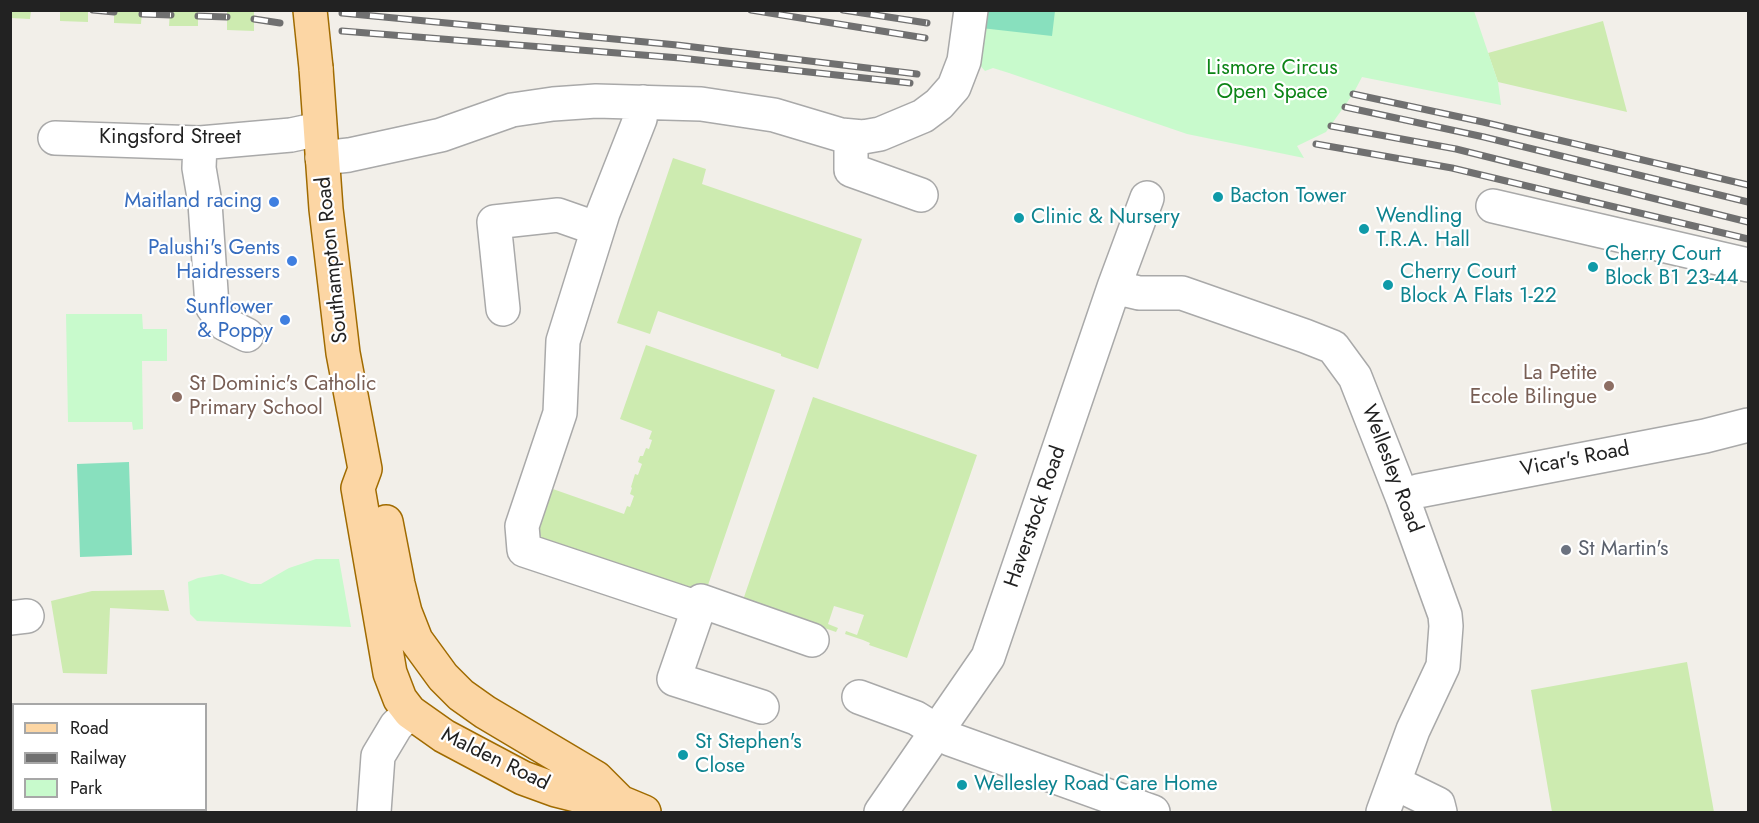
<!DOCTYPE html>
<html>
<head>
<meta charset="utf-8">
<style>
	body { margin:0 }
	#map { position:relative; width:1759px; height:823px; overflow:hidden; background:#f2efe9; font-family:Jost,sans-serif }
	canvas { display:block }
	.frame { position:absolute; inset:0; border:12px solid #222; pointer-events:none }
	.legend { position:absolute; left:12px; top:703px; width:195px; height:108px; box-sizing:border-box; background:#fff; border:2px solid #a7a7a7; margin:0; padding:8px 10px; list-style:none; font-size:18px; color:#222 }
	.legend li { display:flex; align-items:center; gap:12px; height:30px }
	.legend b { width:30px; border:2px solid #a7a7a7 }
</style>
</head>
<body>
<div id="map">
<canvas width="1759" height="823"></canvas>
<div class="frame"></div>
<ul class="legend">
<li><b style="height:8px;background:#fcd6a4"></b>Road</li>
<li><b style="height:8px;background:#707070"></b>Railway</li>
<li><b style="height:16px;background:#c8facc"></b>Park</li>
</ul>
</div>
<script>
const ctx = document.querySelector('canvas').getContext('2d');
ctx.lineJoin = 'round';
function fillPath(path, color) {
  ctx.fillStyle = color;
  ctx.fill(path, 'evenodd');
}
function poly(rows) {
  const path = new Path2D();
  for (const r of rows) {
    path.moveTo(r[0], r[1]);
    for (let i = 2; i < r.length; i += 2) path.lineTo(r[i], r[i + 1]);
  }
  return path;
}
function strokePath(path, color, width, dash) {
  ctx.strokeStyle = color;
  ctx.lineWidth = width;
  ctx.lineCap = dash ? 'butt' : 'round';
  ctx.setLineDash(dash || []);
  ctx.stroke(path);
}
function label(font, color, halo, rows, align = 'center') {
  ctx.font = font + ' Jost,sans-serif';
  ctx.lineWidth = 4.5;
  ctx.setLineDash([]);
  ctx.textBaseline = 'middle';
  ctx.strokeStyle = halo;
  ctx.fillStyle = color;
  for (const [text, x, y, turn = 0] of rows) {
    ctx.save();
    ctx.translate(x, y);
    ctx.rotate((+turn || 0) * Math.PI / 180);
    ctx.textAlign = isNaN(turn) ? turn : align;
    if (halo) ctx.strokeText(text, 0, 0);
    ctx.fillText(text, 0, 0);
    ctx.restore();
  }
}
const grass = poly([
	[11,10,31,11,30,19,11,18],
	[60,11,88,11,88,22,60,21],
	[114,11,142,11,141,24,114,23],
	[170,11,198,11,198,26,169,26],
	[227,11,254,11,254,31,227,30],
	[1603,21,1627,112,1498,82,1488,53],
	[673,158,706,169,702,184,862,239,818,369,781,356,781,354,658,311,650,334,617,323],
	[646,345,775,390,707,588,695,599,531,543,550,488,624,514,627,506,630,507,634,496,630,494,632,488,631,487,635,474,638,475,642,464,638,462,640,456,643,456,646,448,649,449,652,440,649,439,652,431,620,419],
	[813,397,977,455,907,658,869,645,870,643,863,640,845,634,846,631,857,635,864,615,834,606,828,624,838,628,836,632,743,600],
	[164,590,169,611,110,608,107,674,63,673,51,601,92,591],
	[1687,662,1714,812,1552,812,1531,690]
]);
const park = poly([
	[982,11,1474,11,1498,82,1501,105,1362,77,1353,94,1326,132,1297,146,1304,158,1187,134,1009,73,993,68,985,71,976,61],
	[66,314,142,314,143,329,167,329,167,361,142,361,143,429,133,430,132,422,68,422],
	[316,559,339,559,351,627,197,621,190,614,188,582,198,578,222,574,251,584,261,584,289,568]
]);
const pitch = poly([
	[983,11,1055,11,1052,36,981,28],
	[129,462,132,555,80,557,77,464]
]);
const minor = poly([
	[643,102,640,119,603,213,563,341,560,413,522,526,524,550,698,608],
	[851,137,851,170,921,195],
	[55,138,200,143,291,135,319,129],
	[200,143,199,168,205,203,212,306,225,324,247,335],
	[322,158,349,155,441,135,512,110,553,104,596,101,701,104,774,115,841,135,863,137,880,134,923,116,939,104,954,87,964,61,971,10],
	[1493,206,1748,265],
	[1114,287,1139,293,1182,293,1305,336,1333,347,1355,377,1403,499,1445,615,1446,626,1443,666,1413,730,1383,812],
	[503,309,494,222,558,215,598,229],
	[1403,499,1418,491,1705,436,1748,425],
	[10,618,27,616],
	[859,697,916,718,950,739,1153,812],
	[762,707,674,679,701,601,812,640],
	[1395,783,1438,804,1440,812],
	[374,812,378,756,396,726,410,712],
	[881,812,988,657,1114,287,1147,198]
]);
const major = poly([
	[316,68,326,209,343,353,365,469,358,488,390,673,400,699,410,712,444,736,523,778,556,790,588,798,620,802,644,812],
	[386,522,398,584,405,612,416,640,443,677,461,695,485,712,596,778,620,802]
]);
const rail = poly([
	[93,10,114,12],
	[751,10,925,38],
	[843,10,927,23],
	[342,13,677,45,917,74],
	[142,14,171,15],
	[198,16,227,17],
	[254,19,280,23],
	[342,31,680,58,910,83],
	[1353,94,1483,122,1748,185],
	[1345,107,1484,137,1748,202],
	[1331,126,1456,149,1748,222],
	[1316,144,1452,168,1748,239]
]);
const majorBridge = poly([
	[310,10,316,68]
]);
const markers = [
	[1218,197,6,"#0f9aa8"],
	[274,202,6,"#3f7fe0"],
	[1019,218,6,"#0f9aa8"],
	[1364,229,6,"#0f9aa8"],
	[292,261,6,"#3f7fe0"],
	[1593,267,6,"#0f9aa8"],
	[1388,285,6,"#0f9aa8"],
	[285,320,6,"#3f7fe0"],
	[1609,386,6,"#8d6e63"],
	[177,397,6,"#8d6e63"],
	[1566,550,6,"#6b7280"],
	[683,755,6,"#0f9aa8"],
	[962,785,6,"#0f9aa8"]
];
const parkNames = [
	["Lismore Circus",1272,69],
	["Open Space",1272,93]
];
const streetNames = [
	["Kingsford Street",170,138],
	["Southampton Road",333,260,-96],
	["Vicar's Road",1575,460,-11],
	["Wellesley Road",1391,469,69],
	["Haverstock Road",1036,517,-71],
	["Malden Road",495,760,26]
];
const cultureNames = [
	["Bacton Tower",1230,197],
	["Wendling",1376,217],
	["T.R.A. Hall",1376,241],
	["Clinic & Nursery",1031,218],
	["Cherry Court",1605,255],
	["Block B1 23-44",1605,279],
	["Cherry Court",1400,273],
	["Block A Flats 1-22",1400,297],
	["St Stephen's",695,743],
	["Close",695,767],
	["Wellesley Road Care Home",974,785]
];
const shopNames = [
	["Maitland racing",262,202],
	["Palushi's Gents",280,249],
	["Haidressers",280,273],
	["Sunflower",273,308],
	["& Poppy",273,332]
];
const educationNames = [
	["La Petite",1597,374],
	["Ecole Bilingue",1597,398],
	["St Dominic's Catholic",189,385,"left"],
	["Primary School",189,409,"left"]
];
const worshipNames = [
	["St Martin's",1578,550]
];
fillPath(grass, '#cdebb0');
fillPath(park, '#c8facc');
fillPath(pitch, '#88e0be');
strokePath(minor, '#a9a9a9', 36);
strokePath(major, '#a06b00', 36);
strokePath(minor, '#fff', 33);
strokePath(major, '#fcd6a4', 33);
strokePath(rail, '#707070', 7);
strokePath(rail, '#fff', 4.5, [14]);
strokePath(majorBridge, '#a06b00', 36, []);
strokePath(majorBridge, '#fcd6a4', 33);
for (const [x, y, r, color] of markers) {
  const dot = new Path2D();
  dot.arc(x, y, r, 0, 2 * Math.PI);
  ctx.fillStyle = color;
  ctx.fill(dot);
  strokePath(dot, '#fff', 2);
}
label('21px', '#0c8416', '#fff', parkNames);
label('21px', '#222', '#fff', streetNames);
label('21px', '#0d838f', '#fff', cultureNames, 'left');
label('21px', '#366cbe', '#fff', shopNames, 'right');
label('21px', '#785e54', '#fff', educationNames, 'right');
label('21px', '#5b616d', '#fff', worshipNames, 'left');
</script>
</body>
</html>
